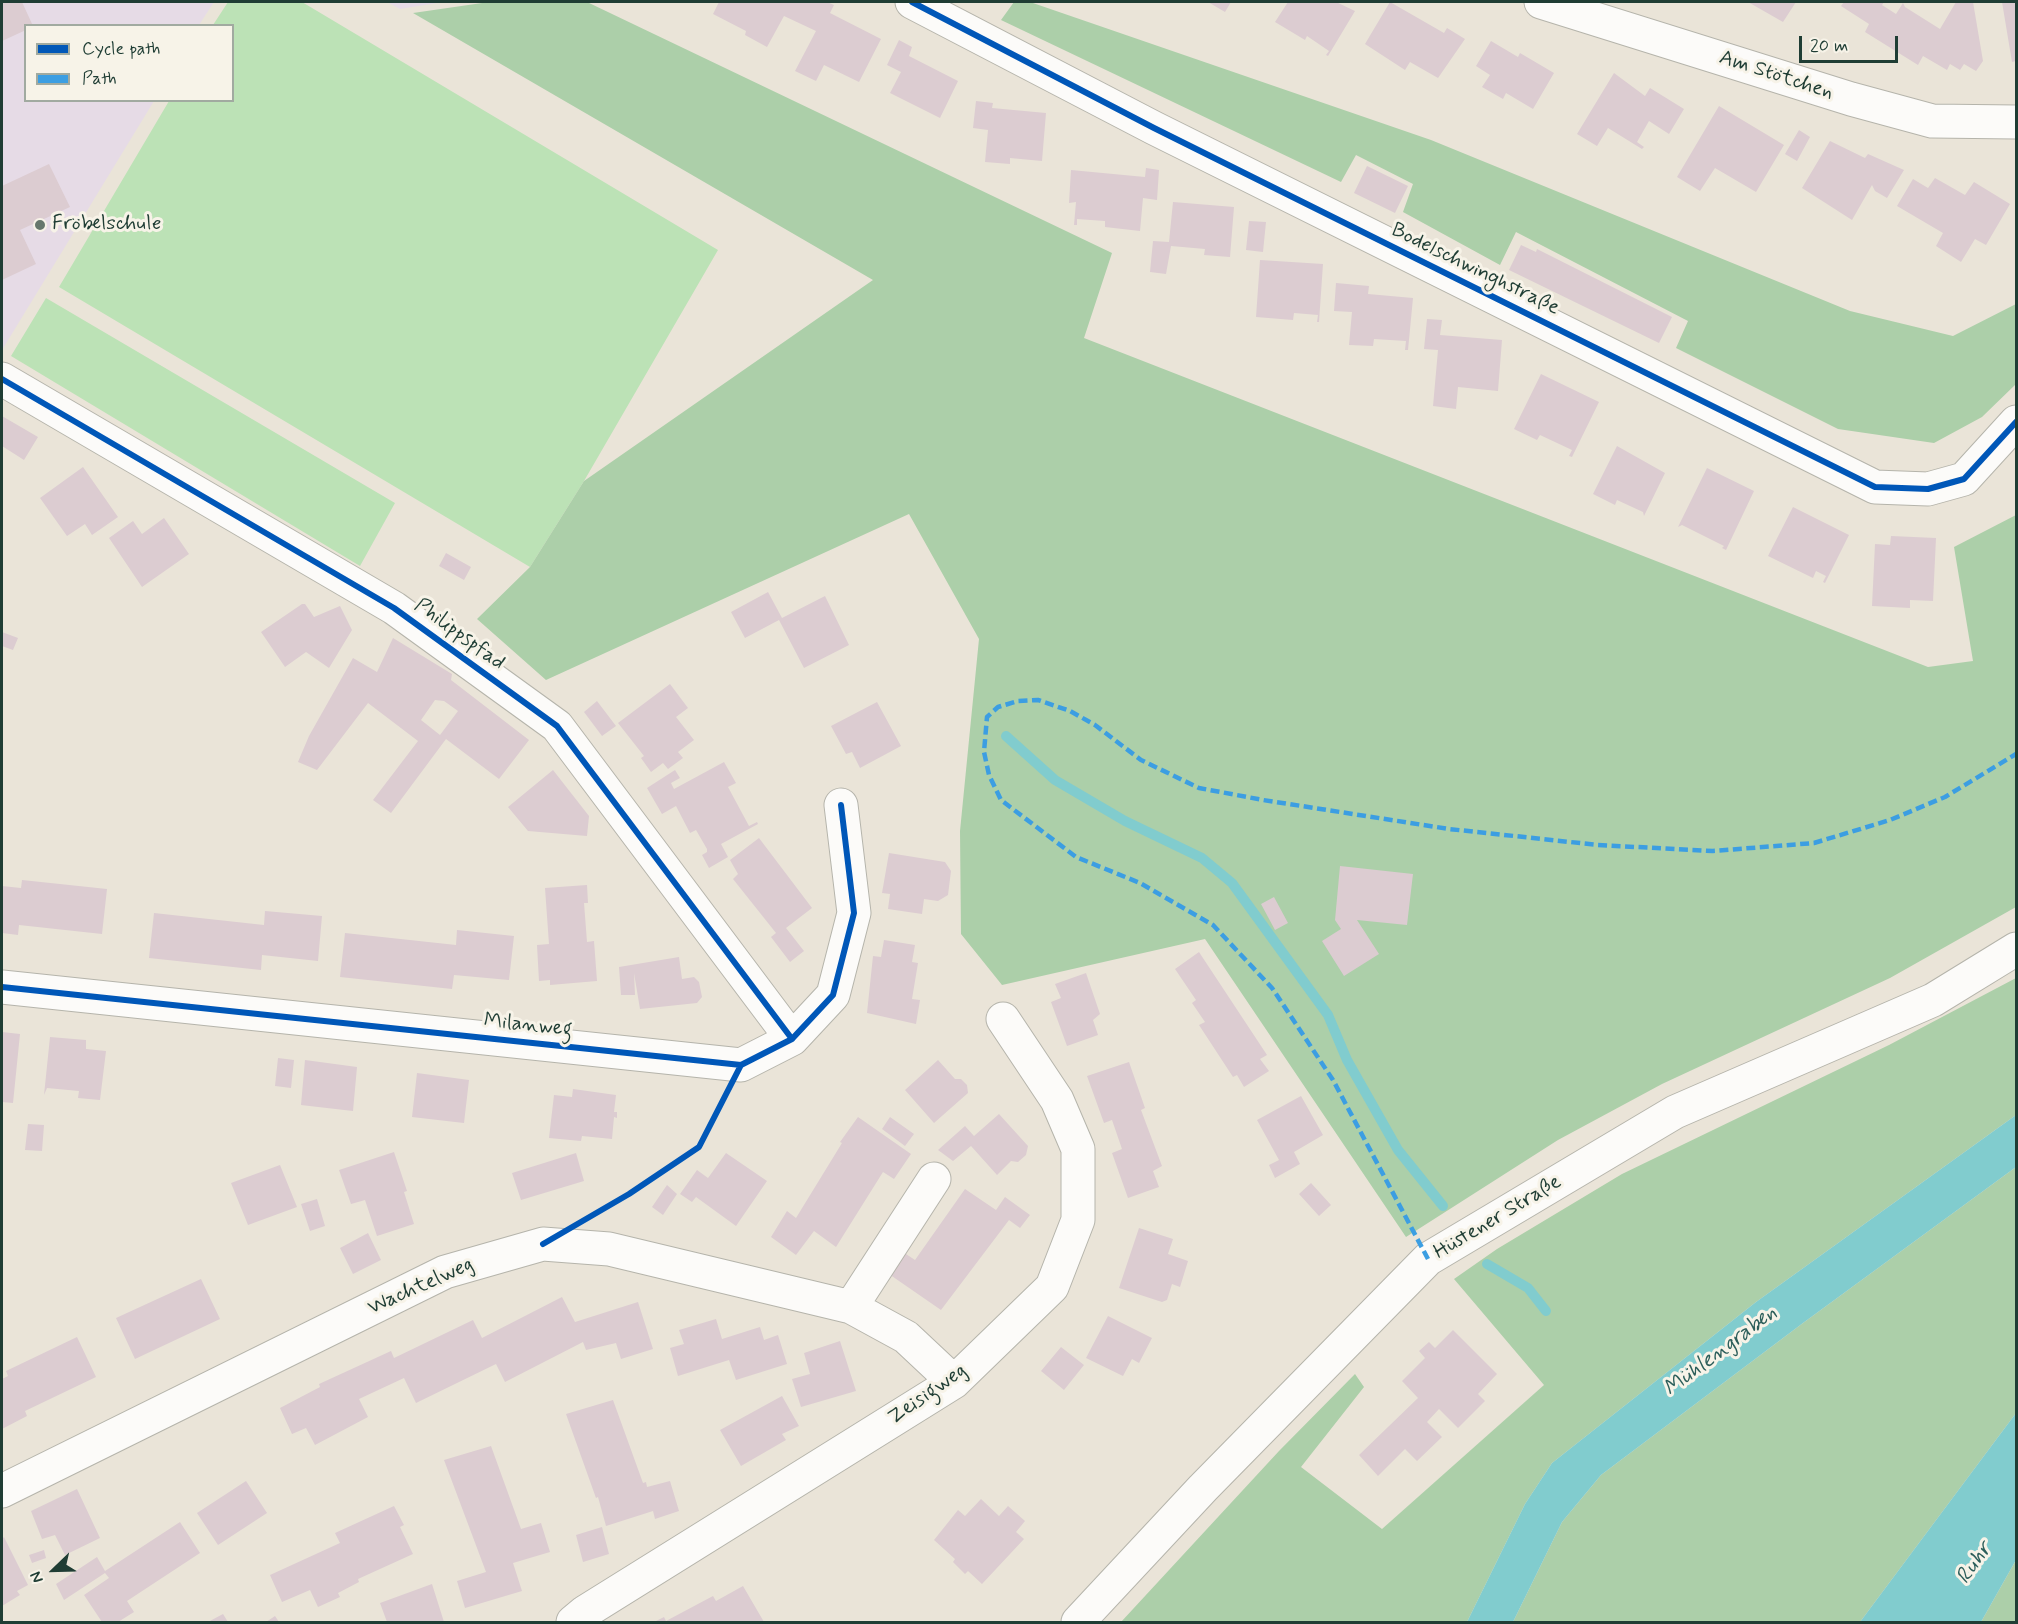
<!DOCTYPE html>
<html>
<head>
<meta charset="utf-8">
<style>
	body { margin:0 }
	#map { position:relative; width:2018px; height:1624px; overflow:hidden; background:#eae4d8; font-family:Mynerve,sans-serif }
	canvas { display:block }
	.frame { position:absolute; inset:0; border:3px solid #1f3d34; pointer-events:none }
	.legend { position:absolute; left:24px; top:24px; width:210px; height:78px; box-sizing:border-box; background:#f7f3e8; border:2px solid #a1aaa0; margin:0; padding:8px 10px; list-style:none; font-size:18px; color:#1f3d34 }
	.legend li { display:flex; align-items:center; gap:12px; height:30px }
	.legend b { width:30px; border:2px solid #a1aaa0 }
	.north { position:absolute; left:24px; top:1540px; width:60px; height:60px; -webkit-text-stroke:4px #f7f3e8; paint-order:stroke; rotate:247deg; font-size:16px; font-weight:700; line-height:24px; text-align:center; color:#1f3d34 }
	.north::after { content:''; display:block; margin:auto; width:21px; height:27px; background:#1f3d34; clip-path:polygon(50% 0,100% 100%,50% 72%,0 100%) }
	.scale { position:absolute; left:1799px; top:36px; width:99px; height:27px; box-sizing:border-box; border:3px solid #1f3d34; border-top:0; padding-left:8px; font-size:18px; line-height:21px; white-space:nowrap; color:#1f3d34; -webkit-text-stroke:4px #f7f3e8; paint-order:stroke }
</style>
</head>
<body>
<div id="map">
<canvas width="2018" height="1624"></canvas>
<div class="frame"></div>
<ul class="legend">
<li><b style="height:8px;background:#0057b8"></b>Cycle path</li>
<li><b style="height:8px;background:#3c9ee2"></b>Path</li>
</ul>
<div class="north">N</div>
<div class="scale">20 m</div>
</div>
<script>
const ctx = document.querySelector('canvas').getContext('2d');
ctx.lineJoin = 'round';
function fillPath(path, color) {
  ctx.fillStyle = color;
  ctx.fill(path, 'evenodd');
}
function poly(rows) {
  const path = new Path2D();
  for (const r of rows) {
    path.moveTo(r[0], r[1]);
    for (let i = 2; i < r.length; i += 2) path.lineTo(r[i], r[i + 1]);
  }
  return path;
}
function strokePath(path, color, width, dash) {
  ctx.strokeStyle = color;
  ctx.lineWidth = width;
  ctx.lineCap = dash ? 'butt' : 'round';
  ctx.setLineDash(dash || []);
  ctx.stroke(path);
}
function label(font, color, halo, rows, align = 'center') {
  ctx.font = font + ' Mynerve,sans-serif';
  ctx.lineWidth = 6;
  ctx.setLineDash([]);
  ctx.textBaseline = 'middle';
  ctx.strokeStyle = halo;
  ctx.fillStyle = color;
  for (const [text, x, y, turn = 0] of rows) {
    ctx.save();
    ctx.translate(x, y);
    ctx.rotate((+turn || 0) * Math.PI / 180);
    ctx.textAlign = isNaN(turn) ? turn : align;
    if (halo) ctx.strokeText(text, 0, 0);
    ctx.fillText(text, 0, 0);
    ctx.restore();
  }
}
const built = poly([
	[2,2,214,2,199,25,26,26,26,100,154,101,2,350],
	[387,2,443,2,400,9]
]);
const green = poly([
	[228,2,302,2,718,250,584,481,530,567,59,287,169,101,232,100,232,26,213,25],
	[46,298,395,503,360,566,11,356]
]);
const forest = poly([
	[489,2,587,2,1112,253,1084,338,1928,667,1973,661,1954,547,2016,515,2016,907,1890,978,1662,1084,1558,1140,1406,1237,1205,939,1002,985,961,934,960,831,979,639,909,514,546,680,477,619,530,567,584,481,873,280,413,13],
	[1014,2,1030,2,1431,140,1850,311,1953,336,2016,304,2016,384,1982,417,1934,443,1838,429,1676,348,1688,321,1516,232,1500,265,1403,212,1413,184,1356,155,1341,182,1001,20],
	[2016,978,2016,1115,1756,1302,1552,1463,1525,1504,1467,1622,1121,1622,1279,1451,1355,1374,1364,1387,1301,1467,1382,1529,1544,1385,1454,1279,1497,1249,1622,1174,1889,1045],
	[2016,1167,2016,1413,1860,1622,1513,1622,1562,1522,1601,1475,1803,1323],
	[2016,1560,2016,1622,1981,1622]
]);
const water = poly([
	[2016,1115,2016,1167,1803,1323,1601,1475,1562,1522,1513,1622,1467,1622,1525,1504,1552,1463,1756,1302],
	[2016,1413,2016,1560,1981,1622,1860,1622]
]);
const stream = poly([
	[1006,736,1055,780,1125,821,1202,858,1232,883,1328,1015,1347,1060,1398,1150,1443,1206],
	[1487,1264,1528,1288,1546,1311]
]);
const building = poly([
	[2,2,22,2,33,26,26,26,26,30,2,41],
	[719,2,827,2,834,5,830,13,881,39,859,82,824,65,816,81,795,71,816,31,784,16,767,47,745,35,746,31,713,14],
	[1208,2,1231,2,1225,12],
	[1288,2,1336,2,1355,11,1328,56,1326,55,1329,51,1307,36,1305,40,1275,22],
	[1390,2,1444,33,1447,28,1465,39,1438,78,1410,62,1405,70,1365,44],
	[1748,2,1796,2,1783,22],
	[1844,2,1884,2,1882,5,1896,14,1903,3,1905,7,1940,29,1956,2,1973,2,1983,61,1976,71,1964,64,1960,70,1950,64,1947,70,1923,56,1918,65,1865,32,1869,24,1841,6],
	[2002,2,2016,2,2016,61,2012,62],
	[899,40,912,47,909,56,958,81,940,118,890,93,901,72,887,65],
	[1491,41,1518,57,1520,53,1554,73,1533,109,1506,93,1503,99,1482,87,1490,75,1476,66],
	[1614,73,1645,96,1650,88,1684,109,1669,134,1649,121,1637,142,1644,147,1642,149,1608,128,1597,146,1577,134],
	[976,101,993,103,992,108,1046,113,1042,161,1010,158,1010,164,985,162,988,130,973,128],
	[1719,106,1784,145,1756,192,1715,168,1700,191,1677,177],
	[1799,130,1810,137,1797,161,1785,154],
	[1830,141,1865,158,1868,154,1904,170,1887,198,1875,191,1872,185,1852,220,1802,188],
	[49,164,70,207,20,230,36,264,2,280,2,186],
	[1367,166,1408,186,1395,213,1354,193],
	[1146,168,1159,170,1157,200,1143,198,1140,231,1105,227,1105,221,1077,219,1077,225,1074,225,1076,202,1069,203,1071,170,1145,177],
	[1935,178,1965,195,1974,182,2010,204,1986,245,1975,239,1961,262,1936,246,1943,233,1897,206,1913,179,1928,188],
	[1173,202,1234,207,1230,257,1204,255,1205,249,1171,246,1166,274,1150,272,1153,241,1169,242],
	[1249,221,1266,222,1263,252,1246,250],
	[1521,245,1536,252,1537,249,1672,317,1659,343,1509,270],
	[1260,260,1323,264,1319,322,1317,322,1318,315,1294,313,1293,320,1256,317],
	[1336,283,1369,286,1368,294,1413,298,1408,350,1405,350,1406,341,1374,339,1373,346,1349,345,1352,312,1334,311],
	[1427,319,1442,320,1440,335,1502,340,1498,391,1458,387,1456,409,1433,406,1438,350,1424,349],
	[1541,374,1599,402,1572,457,1569,456,1572,450,1540,435,1537,440,1514,429],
	[2,416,38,437,24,460,2,446],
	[1617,446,1665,473,1644,516,1643,512,1617,500,1615,505,1593,494],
	[83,467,118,517,92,535,85,524,67,536,40,498],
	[1707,468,1754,491,1726,550,1722,548,1724,546,1682,525,1678,527],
	[1793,507,1849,535,1825,583,1823,582,1826,576,1816,571,1813,578,1768,556],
	[164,518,189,554,142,587,109,538,133,521,142,534],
	[1891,536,1936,538,1933,601,1910,600,1910,608,1872,606,1875,544,1890,545],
	[446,553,471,567,464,580,439,566],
	[768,592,782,618,825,596,849,645,804,668,779,620,745,638,731,612],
	[302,604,305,604,314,617,340,606,352,630,329,668,306,652,285,667,261,632],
	[2,632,18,638,13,650,2,646],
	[393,638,452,674,451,680,529,740,499,779,446,739,391,813,373,800,418,741,368,703,317,770,298,762,309,736,353,658,377,672],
	[435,700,444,701,458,711,440,735,421,720],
	[670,684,688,708,676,717,694,740,678,752,683,758,668,769,663,763,651,772,641,758,644,756,618,723],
	[597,701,616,726,602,736,584,712],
	[877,702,901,746,860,768,852,752,846,754,831,726],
	[724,762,736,783,728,787,749,826,757,822,758,824,721,844,728,857,709,868,702,855,707,852,707,849,696,830,690,833,676,806,662,814,647,788,675,770,680,778,671,783,674,789],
	[553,770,589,816,587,836,528,831,508,807],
	[759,838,812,908,786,928,804,951,790,962,771,937,776,933,733,879,738,874,730,860],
	[889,853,945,862,951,871,948,895,938,901,924,899,922,914,888,909,890,894,882,893],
	[1340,866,1413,874,1407,925,1357,920,1379,954,1344,976,1322,941,1341,929,1335,920],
	[22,880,107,889,102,934,19,925,18,935,2,933,2,886,21,888],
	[587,885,588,903,584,903,587,942,594,941,597,981,550,985,550,980,539,981,537,945,549,944,545,888],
	[1274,897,1288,923,1275,930,1261,904],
	[265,911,322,916,318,961,262,955,261,970,149,958,154,913,264,925],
	[457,930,514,936,509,980,454,975,452,989,340,977,345,933,456,945],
	[884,940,915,945,912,962,918,963,912,999,920,1000,916,1024,867,1013,873,956,881,957],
	[1199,952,1267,1055,1260,1059,1269,1071,1244,1087,1237,1075,1233,1077,1199,1025,1205,1022,1192,1003,1196,1000,1175,969],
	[679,957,682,979,694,977,699,982,702,997,697,1003,640,1009,634,973,635,995,621,995,619,967],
	[1086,973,1100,1014,1093,1020,1098,1035,1067,1046,1051,1002,1061,998,1055,984],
	[2,1032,20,1034,13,1103,2,1102],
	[50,1037,86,1040,86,1049,106,1051,100,1100,78,1098,79,1091,47,1088,44,1095],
	[278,1058,294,1060,291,1088,275,1086],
	[305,1060,357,1067,353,1111,301,1105],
	[938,1060,955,1079,961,1079,967,1085,968,1093,934,1123,905,1090],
	[1129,1062,1145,1108,1141,1110,1162,1166,1153,1171,1159,1187,1128,1198,1112,1153,1122,1149,1112,1120,1104,1123,1087,1076],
	[417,1073,469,1080,464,1123,412,1117],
	[573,1089,616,1095,614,1112,617,1112,617,1118,614,1117,612,1139,582,1136,581,1141,549,1138,554,1095,572,1097],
	[1301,1096,1323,1135,1294,1152,1300,1164,1275,1178,1269,1165,1279,1160,1257,1120],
	[999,1114,1028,1146,1026,1155,1018,1162,1011,1161,997,1175,971,1146,953,1161,938,1150,965,1126,974,1136],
	[858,1117,911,1154,894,1179,883,1172,836,1247,814,1231,796,1255,771,1237,787,1211,796,1218,842,1143,840,1142],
	[890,1117,914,1134,905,1146,882,1129],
	[28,1124,44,1125,42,1151,25,1150],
	[394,1152,407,1191,404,1192,414,1224,377,1236,365,1200,351,1204,339,1170],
	[576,1153,584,1181,521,1200,512,1173],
	[726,1153,767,1181,736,1226,696,1197,692,1202,680,1194,697,1170,708,1178],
	[280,1165,297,1207,248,1225,231,1183],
	[1311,1183,1331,1205,1319,1216,1299,1194],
	[667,1185,677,1194,663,1215,652,1207],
	[965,1189,996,1210,1005,1197,1030,1215,1020,1228,1009,1220,941,1310,886,1272,900,1250,915,1260],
	[317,1199,325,1226,310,1231,301,1204],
	[1139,1228,1173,1239,1168,1254,1188,1261,1180,1287,1172,1284,1167,1300,1162,1302,1119,1288],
	[368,1233,381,1260,353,1274,340,1248],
	[201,1279,220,1319,135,1359,116,1318],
	[562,1297,575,1322,638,1302,653,1349,621,1359,616,1343,586,1350,583,1342,505,1382,496,1364,416,1403,404,1378,359,1399,368,1417,315,1445,306,1428,292,1434,280,1408,320,1387,319,1384,391,1351,394,1358,473,1320,482,1338],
	[1108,1316,1152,1338,1139,1363,1132,1359,1123,1376,1086,1358],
	[716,1319,722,1339,760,1327,764,1340,778,1335,787,1364,736,1380,729,1360,678,1376,670,1348,684,1344,679,1330],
	[1453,1330,1497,1374,1478,1394,1485,1401,1458,1428,1439,1409,1427,1422,1442,1437,1417,1461,1405,1449,1378,1476,1359,1455,1418,1398,1402,1381,1425,1358,1419,1351,1429,1342,1435,1348],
	[77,1337,96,1377,25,1411,27,1416,2,1429,2,1379,8,1376,6,1371],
	[840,1341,856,1391,801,1407,792,1379,810,1374,804,1353],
	[1061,1347,1084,1365,1064,1390,1041,1371],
	[782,1396,799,1426,782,1434,786,1440,741,1466,720,1430],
	[613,1400,643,1483,646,1482,647,1487,670,1481,679,1511,655,1519,653,1511,606,1526,598,1497,596,1498,566,1414],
	[491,1446,521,1529,541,1523,550,1552,513,1563,522,1591,465,1608,457,1581,486,1572,444,1460],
	[246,1481,267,1513,218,1545,197,1513],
	[77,1489,100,1538,65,1555,55,1535,42,1539,31,1511],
	[981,1499,999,1516,1008,1506,1025,1521,1016,1532,1024,1539,982,1584,968,1571,965,1574,953,1562,955,1559,934,1540,958,1510,965,1516],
	[394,1506,404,1525,400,1527,413,1554,358,1579,359,1582,338,1593,340,1597,318,1607,310,1590,282,1602,270,1575,340,1543,335,1533],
	[180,1522,200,1553,127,1601,134,1612,118,1622,102,1622,84,1595,109,1578,105,1573,64,1600,56,1584,97,1557,105,1571],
	[602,1527,609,1554,583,1562,576,1535],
	[4,1537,28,1585,17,1591,20,1595,2,1606,2,1539],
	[44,1550,46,1558,32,1563,29,1555],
	[432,1584,444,1622,387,1622,380,1603],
	[743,1586,764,1622,654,1622,664,1617,666,1621,713,1596,716,1601],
	[223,1614,228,1622,208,1622],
	[275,1616,279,1622,266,1622]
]);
const minor = poly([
	[912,2,1154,128,1875,487,1928,489,1964,479,2016,422],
	[1541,2,1851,99,1932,121,2016,122],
	[2,379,394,608,557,726,792,1039],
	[2,987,741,1065,792,1039,833,995,854,913,841,805],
	[851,1307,934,1179],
	[2,1491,445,1272,543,1244,609,1249,851,1307,906,1337,954,1382],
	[573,1622,585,1612,954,1382,1052,1287,1078,1220,1078,1149,1057,1100,1003,1019]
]);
const major = poly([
	[1078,1622,1203,1488,1428,1259,1675,1112,1933,1000,2016,949]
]);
const quiet = poly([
	[1428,1259,1333,1080,1272,988,1213,925,1140,883,1076,857,1001,800,989,775,984,752,987,717,998,707,1018,701,1038,700,1070,711,1095,725,1141,760,1199,788,1263,800,1449,829,1598,845,1713,851,1814,843,1890,820,1945,797,2016,754]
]);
const cycleway = poly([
	[912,2,1154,128,1875,487,1928,489,1964,479,2016,422],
	[2,379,394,608,557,726,792,1039],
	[2,987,741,1065,792,1039,833,995,854,913,841,805],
	[543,1244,629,1194,699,1147,741,1065]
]);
const markers = [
	[40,225,6,"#66776d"]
];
const streetNames = [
	["Am Stötchen",1776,76,18],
	["Bodelschwinghstraße",1475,270,26],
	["Philippspfad",459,635,36],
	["Milanweg",528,1026,6],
	["Hüstener Straße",1498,1218,-31],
	["Wachtelweg",421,1287,-24],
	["Zeisigweg",928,1395,-35]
];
const poiNames = [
	["Fröbelschule",52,225]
];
const waterNames = [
	["Mühlengraben",1721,1352,-37],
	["Ruhr",1975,1564,-55]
];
fillPath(built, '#e6dbe6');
fillPath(green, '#bce2b6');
fillPath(forest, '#accfa9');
fillPath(water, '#81ccce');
strokePath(stream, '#81ccce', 10);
fillPath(building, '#dcccd1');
strokePath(minor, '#b5b4ab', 35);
strokePath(major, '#b5b4ab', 35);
strokePath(minor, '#fcfbf9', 33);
strokePath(major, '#fcfbf9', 33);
strokePath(quiet, '#3c9ee2', 4.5, [9, 4.5]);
strokePath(cycleway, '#0057b8', 6);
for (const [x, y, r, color] of markers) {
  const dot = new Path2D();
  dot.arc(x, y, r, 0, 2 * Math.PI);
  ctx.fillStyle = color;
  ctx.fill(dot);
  strokePath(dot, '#f7f3e8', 2);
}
label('21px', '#1f3d34', '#f7f3e8', streetNames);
label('21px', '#1f3d34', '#f7f3e8', poiNames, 'left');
label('italic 22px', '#2c5e5a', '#f7f3e8', waterNames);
</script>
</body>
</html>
